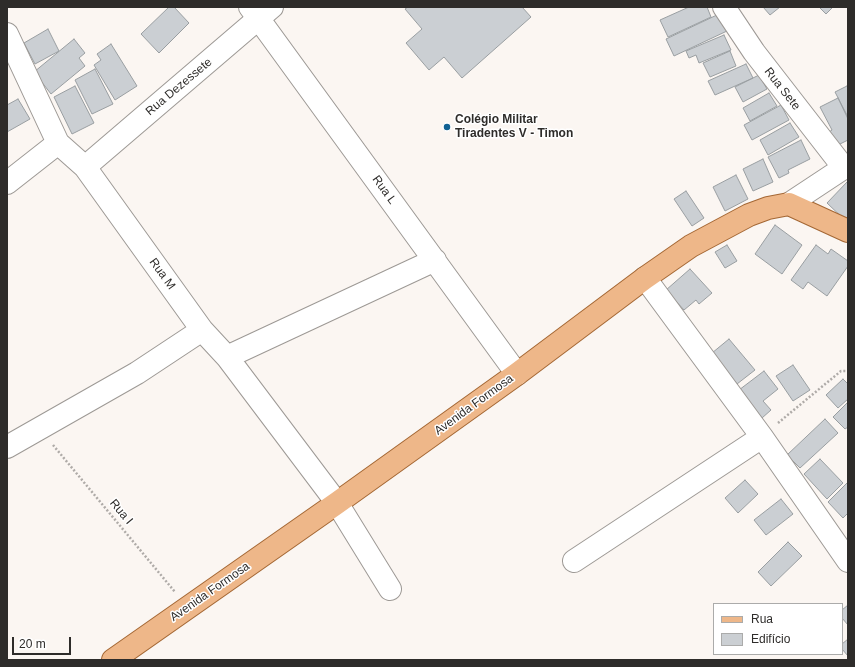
<!DOCTYPE html>
<html>
<head>
<meta charset="utf-8">
<style>
	body { margin:0 }
	#map { position:relative; width:855px; height:667px; overflow:hidden; background:#fbf6f2; font-family:Arial,sans-serif }
	canvas { display:block }
	.frame { position:absolute; inset:0; border:8px solid #2e2c2a; pointer-events:none }
	.legend { position:absolute; left:713px; top:603px; width:130px; height:52px; box-sizing:border-box; background:#fff; border:1px solid #ababaa; margin:0; padding:5px 7px; list-style:none; font-size:12px; color:#2e2c2a }
	.legend li { display:flex; align-items:center; gap:8px; height:20px }
	.legend b { width:20px; border:1px solid #ababaa }
	.scale { position:absolute; left:12px; top:637px; width:59px; height:18px; box-sizing:border-box; border:2px solid #2e2c2a; border-top:0; padding-left:5px; font-size:12px; line-height:14px; white-space:nowrap; color:#2e2c2a; -webkit-text-stroke:3px #fff; paint-order:stroke }
</style>
</head>
<body>
<div id="map">
<canvas width="855" height="667"></canvas>
<div class="frame"></div>
<ul class="legend">
<li><b style="height:5px;background:#eeb789"></b>Rua</li>
<li><b style="height:11px;background:#cbcfd3"></b>Edifício</li>
</ul>
<div class="scale">20 m</div>
</div>
<script>
const ctx = document.querySelector('canvas').getContext('2d');
ctx.lineJoin = 'round';
function fillPath(path, color) {
  ctx.fillStyle = color;
  ctx.fill(path, 'evenodd');
}
function poly(rows) {
  const path = new Path2D();
  for (const r of rows) {
    path.moveTo(r[0], r[1]);
    for (let i = 2; i < r.length; i += 2) path.lineTo(r[i], r[i + 1]);
  }
  return path;
}
function strokePath(path, color, width, dash) {
  ctx.strokeStyle = color;
  ctx.lineWidth = width;
  ctx.lineCap = dash ? 'butt' : 'round';
  ctx.setLineDash(dash || []);
  ctx.stroke(path);
}
function label(font, color, halo, rows, align = 'center') {
  ctx.font = font + ' Arial,sans-serif';
  ctx.lineWidth = 3;
  ctx.setLineDash([]);
  ctx.textBaseline = 'middle';
  ctx.strokeStyle = halo;
  ctx.fillStyle = color;
  for (const [text, x, y, turn = 0] of rows) {
    ctx.save();
    ctx.translate(x, y);
    ctx.rotate((+turn || 0) * Math.PI / 180);
    ctx.textAlign = isNaN(turn) ? turn : align;
    if (halo) ctx.strokeText(text, 0, 0);
    ctx.fillText(text, 0, 0);
    ctx.restore();
  }
}
const building = poly([
	[169,7,174,7,189,23,159,53,141,34,169,7],
	[408,7,522,7,531,17,462,78,444,57,429,70,406,43,422,29,405,9,408,7],
	[689,7,707,7,711,17,668,37,660,20,689,7],
	[763,7,780,7,770,15,763,7],
	[819,7,833,7,826,14,819,7],
	[719,14,727,31,674,56,666,39,719,14],
	[48,29,59,51,35,64,24,43,48,29],
	[724,35,731,50,699,63,696,55,689,58,686,51,724,35],
	[74,39,85,53,79,58,85,66,51,94,34,72,74,39],
	[111,44,137,86,115,100,94,65,101,60,97,54,111,44],
	[730,51,736,66,710,77,703,63,730,51],
	[746,64,753,78,715,95,708,81,746,64],
	[95,69,113,104,92,114,75,80,95,69],
	[759,75,767,89,743,102,735,87,759,75],
	[75,86,94,123,72,134,54,97,75,86],
	[847,86,848,87,848,117,835,92,847,86],
	[769,93,777,106,750,121,743,108,769,93],
	[838,98,848,119,848,140,836,146,829,132,832,130,820,107,838,98],
	[18,99,30,119,7,132,7,105,18,99],
	[781,105,789,120,752,140,744,125,781,105],
	[790,123,799,137,768,155,760,140,790,123],
	[801,140,810,159,788,170,789,173,779,178,768,157,801,140],
	[763,159,773,182,753,191,743,169,763,159],
	[736,175,748,199,725,211,713,187,736,175],
	[848,181,848,223,827,203,848,181],
	[686,191,704,218,692,226,674,199,686,191],
	[775,225,802,245,782,274,755,254,775,225],
	[727,245,737,261,725,268,715,252,727,245],
	[816,245,828,254,831,249,848,261,848,266,827,296,808,282,803,289,791,280,816,245],
	[690,269,712,293,699,304,696,300,684,310,666,290,690,269],
	[729,339,755,370,737,384,712,353,729,339],
	[793,365,810,390,793,401,776,376,793,365],
	[764,371,778,389,763,401,771,410,762,418,739,390,764,371],
	[843,379,848,384,848,399,838,408,826,395,843,379],
	[848,402,848,427,845,429,833,417,848,402],
	[825,419,838,433,800,468,787,455,825,419],
	[820,459,843,483,827,499,804,474,820,459],
	[745,480,758,494,738,513,725,498,745,480],
	[848,482,848,513,843,518,828,502,848,482],
	[781,499,793,514,766,535,754,520,781,499],
	[788,542,802,556,771,586,758,572,788,542],
	[848,605,848,625,842,618,842,610,848,605],
	[848,639,848,656,842,649,842,644,848,639]
]);
const path = poly([
	[778,423,841,371,848,371],
	[53,445,175,592]
]);
const minor = poly([
	[250,7,517,374],
	[724,7,754,52,844,168],
	[7,34,58,143,85,167,202,330,227,357,337,503,390,589],
	[85,167,272,7],
	[7,183,58,143],
	[789,204,848,165],
	[645,278,762,437,848,561],
	[227,357,435,260],
	[7,447,137,373,202,330],
	[574,561,762,437]
]);
const major = poly([
	[113,660,337,503,517,374,645,278,691,246,749,215,768,208,789,204,848,231]
]);
const markers = [
	[447,127,4,"#116193"]
];
const streetNames = [
	["Rua Dezessete",179,87,-40],
	["Rua Sete",782,89,52],
	["Rua L",384,190,54],
	["Rua M",162,274,54],
	["Avenida Formosa",474,405,-36],
	["Rua I",121,512,50],
	["Avenida Formosa",210,592,-35]
];
const poiNames = [
	["Colégio Militar",455,120],
	["Tiradentes V - Timon",455,134]
];
fillPath(building, '#cbcfd3');
strokePath(building, '#999ea1', 1);
strokePath(minor, '#9d9995', 24);
strokePath(major, '#a46734', 24);
strokePath(path, '#afaba8', 2.5, [2, 2]);
strokePath(minor, '#fff', 22);
strokePath(major, '#eeb789', 22);
for (const [x, y, r, color] of markers) {
  const dot = new Path2D();
  dot.arc(x, y, r, 0, 2 * Math.PI);
  ctx.fillStyle = color;
  ctx.fill(dot);
  strokePath(dot, '#fff', 1.5);
}
label('12px', '#2e2c2a', '#fff', streetNames);
label('bold 12px', '#2e2c2a', '#fff', poiNames, 'left');
</script>
</body>
</html>
